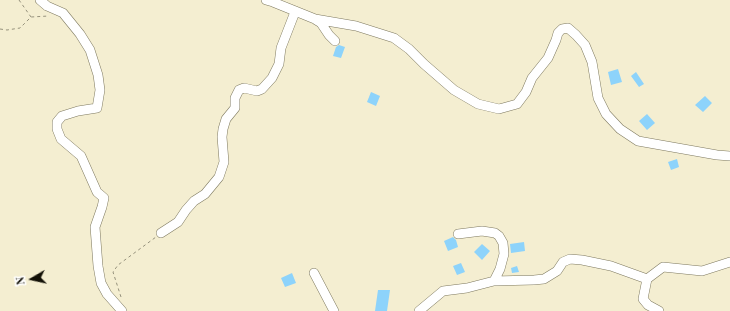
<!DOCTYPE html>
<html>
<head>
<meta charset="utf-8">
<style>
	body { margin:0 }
	#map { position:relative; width:730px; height:311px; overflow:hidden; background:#f4eed1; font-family:"Playfair Display",serif }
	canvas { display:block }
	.north { position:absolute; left:12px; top:259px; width:40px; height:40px; -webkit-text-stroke:3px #fff; paint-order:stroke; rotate:261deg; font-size:11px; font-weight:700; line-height:16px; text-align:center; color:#121006 }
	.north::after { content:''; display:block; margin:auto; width:14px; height:18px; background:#121006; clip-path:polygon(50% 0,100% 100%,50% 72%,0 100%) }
</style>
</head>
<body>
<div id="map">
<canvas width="730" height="311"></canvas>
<div class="north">N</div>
</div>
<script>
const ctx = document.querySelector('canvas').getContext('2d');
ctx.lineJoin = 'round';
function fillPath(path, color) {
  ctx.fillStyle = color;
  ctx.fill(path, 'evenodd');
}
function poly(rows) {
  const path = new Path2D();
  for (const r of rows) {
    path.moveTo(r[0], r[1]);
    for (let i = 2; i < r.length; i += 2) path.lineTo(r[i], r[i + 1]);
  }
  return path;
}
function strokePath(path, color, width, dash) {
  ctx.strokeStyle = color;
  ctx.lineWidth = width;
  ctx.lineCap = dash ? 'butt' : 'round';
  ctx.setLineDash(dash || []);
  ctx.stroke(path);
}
const building = poly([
	[339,45,345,47,341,58,333,56,336,47],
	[618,69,622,82,611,85,608,72],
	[636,72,644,84,639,87,631,76],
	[371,92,380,96,376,106,367,102],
	[705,96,712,103,703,112,695,105],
	[647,114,655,123,647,130,639,121],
	[677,159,679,167,671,170,668,162],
	[453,237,456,240,458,247,448,251,444,241],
	[524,242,525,251,511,253,510,244],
	[482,244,490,251,482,260,474,252],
	[461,263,465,272,457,275,453,266],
	[517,266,519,272,512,273,511,268],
	[292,273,296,283,285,287,281,278],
	[378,290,390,290,387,311,375,311]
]);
const path = poly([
	[19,0,31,17],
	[0,29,7,30,20,28,31,17,49,16],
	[121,297,113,272,118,265,156,237]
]);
const minor = poly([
	[40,0,47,6,63,13,80,34,90,50,98,75,100,90,97,108,78,111,62,116,57,122,57,129,61,139,81,156,97,192,104,198,102,207,95,227,98,266,101,283,107,294,122,311],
	[266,0,273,2,315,19,356,26,394,38,409,49,424,64,454,90,478,104,499,109,517,104,526,92,532,78,548,58,556,40,558,33,562,29,568,28,576,35,585,45,592,62,598,98,606,114,620,129,638,141,717,155,730,156],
	[316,20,321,23,329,35,335,41],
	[161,233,178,222,186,210,194,201,205,194,219,177,224,162,222,137,223,129,226,119,235,108,235,98,239,90,244,88,257,91,262,89,272,78,279,64,281,48,295,12],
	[458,234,482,231,495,233,499,236,503,243,504,254,500,269,494,281],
	[314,273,334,311],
	[647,279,663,267,702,271,730,262],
	[419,311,443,291,467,288,494,281,534,280,544,279,557,271,563,262,570,259,582,260,611,266,647,279,643,299,648,305,659,311]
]);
fillPath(building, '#8dd3fb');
strokePath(minor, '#7e795f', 10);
strokePath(path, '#95917c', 1, [3, 3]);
strokePath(minor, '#fff', 9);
</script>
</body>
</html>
